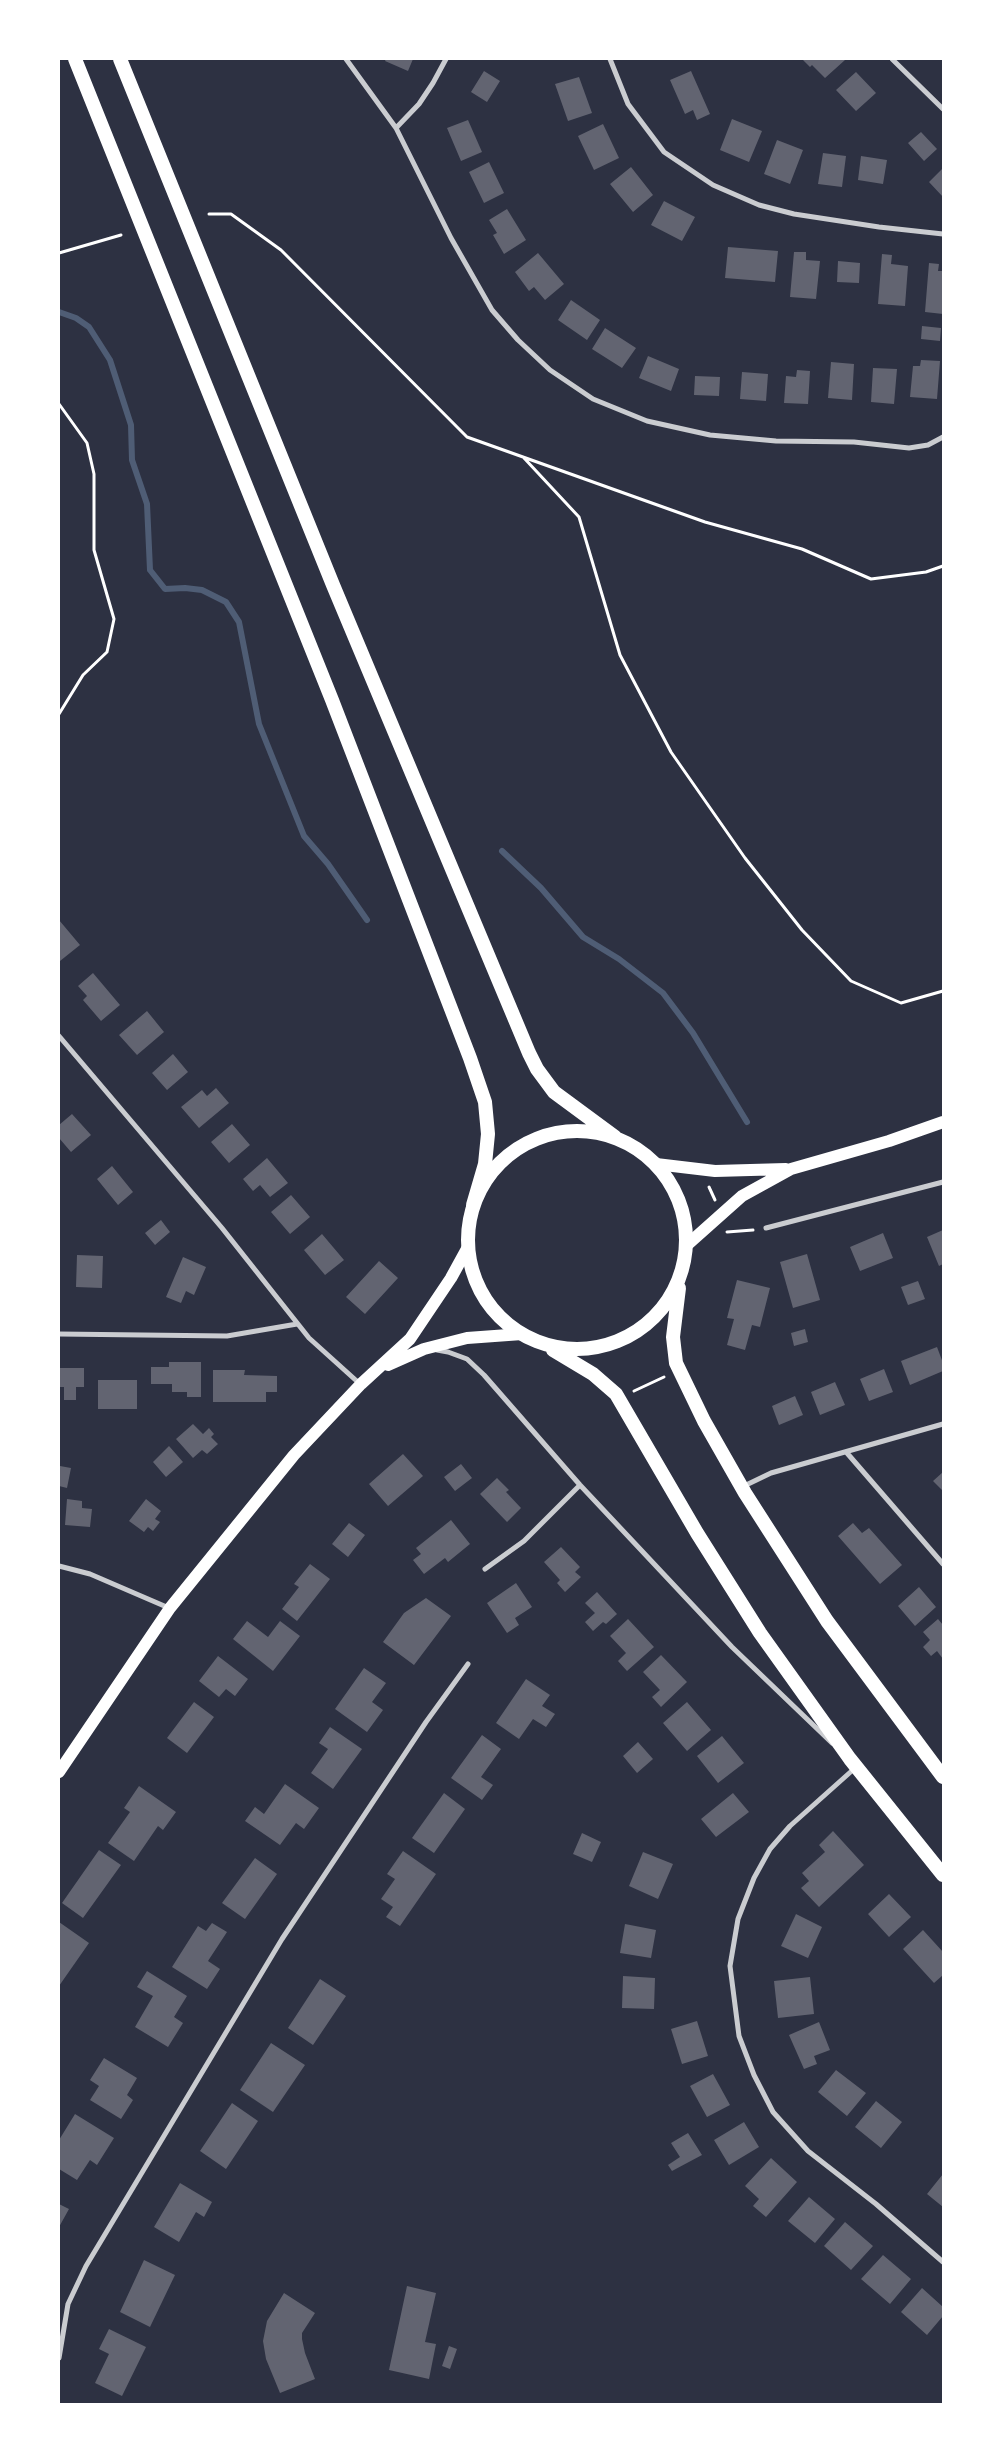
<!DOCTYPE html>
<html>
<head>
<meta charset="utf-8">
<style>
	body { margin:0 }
	#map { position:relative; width:1002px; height:2463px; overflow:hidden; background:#2d3142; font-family:Roboto,sans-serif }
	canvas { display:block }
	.frame { position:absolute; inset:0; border:60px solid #fff; pointer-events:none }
</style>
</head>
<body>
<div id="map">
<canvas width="1002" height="2463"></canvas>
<div class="frame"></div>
</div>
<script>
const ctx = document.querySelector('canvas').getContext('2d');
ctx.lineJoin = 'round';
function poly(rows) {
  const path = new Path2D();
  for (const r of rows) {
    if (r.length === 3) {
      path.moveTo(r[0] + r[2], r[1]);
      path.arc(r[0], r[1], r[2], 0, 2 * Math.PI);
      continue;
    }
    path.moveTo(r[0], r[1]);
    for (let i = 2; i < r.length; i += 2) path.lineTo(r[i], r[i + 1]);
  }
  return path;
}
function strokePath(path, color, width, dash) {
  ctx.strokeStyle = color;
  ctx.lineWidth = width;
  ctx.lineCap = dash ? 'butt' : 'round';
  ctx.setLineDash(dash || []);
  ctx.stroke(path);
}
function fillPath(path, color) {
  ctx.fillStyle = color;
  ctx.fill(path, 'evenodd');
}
const stream = poly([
	[59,312,76,318,89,327,110,360,131,425,132,460,147,504,150,570,165,589,185,588,202,590,226,602,239,622,259,724,304,836,328,864,367,920],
	[502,851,541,888,583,937,619,959,663,993,693,1033,747,1122]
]);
const building = poly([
	[386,59,413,59,408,71,385,61],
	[805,59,844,59,845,60,825,78,812,65,810,67,803,60],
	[484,71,500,81,487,102,471,92],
	[691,71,710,114,697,120,693,110,685,114,670,80],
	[856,72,876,93,856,111,836,90],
	[579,77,592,113,568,121,555,84],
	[732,119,762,131,749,162,720,150],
	[468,120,482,152,461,161,447,128],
	[603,124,619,158,594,170,578,136],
	[921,132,937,149,924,161,908,143],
	[777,140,803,150,790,184,764,174],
	[823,153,846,156,842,187,818,184],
	[861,156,887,160,883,184,858,180],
	[489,162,504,193,484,203,469,172],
	[631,167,653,195,633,212,610,184],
	[943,168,943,197,929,182],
	[664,201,695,217,682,241,651,225],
	[507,209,526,240,504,254,493,235,497,233,489,220],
	[728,247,778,251,775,282,725,278],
	[794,252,806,252,806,260,820,261,816,299,790,297],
	[538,253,564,284,545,300,534,287,529,291,515,272],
	[882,254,892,255,891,264,908,266,905,306,878,304],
	[838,261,860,263,859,283,837,282],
	[929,263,939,264,938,271,943,271,943,314,925,312],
	[571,300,600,320,587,340,558,320],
	[922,326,941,328,940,341,921,339],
	[605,328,636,348,622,368,592,349],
	[648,356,679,369,671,391,639,378],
	[921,360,940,361,937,399,910,397,913,366,920,366],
	[831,362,854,364,852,400,828,398],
	[873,368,897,369,894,404,871,402],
	[797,370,810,371,808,404,784,403,786,376,796,377],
	[742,372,768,374,766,401,740,399],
	[695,376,720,377,719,396,694,395],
	[59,920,80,945,60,961,59,960],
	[93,973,120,1005,101,1021,83,1000,87,996,78,986],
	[147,1011,164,1032,137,1055,119,1035],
	[173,1054,188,1072,167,1090,152,1073],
	[216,1088,229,1103,199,1128,181,1107,202,1090,207,1096],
	[72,1114,91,1135,71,1152,59,1138,59,1125],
	[232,1124,250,1145,229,1163,211,1142],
	[267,1158,288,1183,270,1197,260,1185,253,1191,243,1179],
	[112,1166,133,1192,118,1205,97,1179],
	[291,1195,310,1217,290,1234,271,1212],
	[161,1220,170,1232,155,1245,145,1233],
	[943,1230,943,1264,939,1266,927,1237],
	[883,1233,893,1258,860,1271,850,1247],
	[322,1234,344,1260,325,1275,304,1250],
	[807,1254,820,1300,793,1308,780,1262],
	[77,1255,103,1256,102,1288,76,1287],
	[183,1257,206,1267,194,1295,186,1291,181,1303,166,1297],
	[379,1261,398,1278,365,1314,346,1297],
	[737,1280,770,1288,760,1327,752,1325,745,1350,727,1345,734,1319,727,1318],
	[918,1281,925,1299,908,1305,901,1287],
	[805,1329,808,1342,794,1346,791,1333],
	[937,1347,943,1363,943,1371,910,1385,901,1361],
	[169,1362,201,1362,201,1397,187,1397,187,1392,172,1392,172,1384,151,1384,151,1367,169,1367],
	[59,1368,84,1368,84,1387,76,1387,76,1400,64,1400,64,1387,59,1387],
	[884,1369,893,1392,869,1401,860,1379],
	[213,1370,245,1370,244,1375,277,1376,277,1392,266,1392,266,1402,213,1402],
	[98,1380,137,1380,137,1409,98,1409],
	[835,1382,845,1405,820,1415,811,1392],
	[795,1396,803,1415,779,1425,772,1406],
	[193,1424,203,1434,209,1428,214,1434,211,1437,218,1444,207,1454,202,1450,193,1458,176,1439],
	[169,1446,183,1462,166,1477,153,1462],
	[403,1454,423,1476,388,1506,369,1484],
	[461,1464,472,1478,455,1491,444,1477],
	[60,1466,71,1468,67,1488,59,1486],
	[943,1472,943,1491,933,1481],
	[497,1478,509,1490,506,1492,521,1508,507,1522,480,1494],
	[67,1499,82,1501,82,1508,92,1509,90,1527,65,1525],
	[146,1499,161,1511,155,1519,160,1522,153,1531,148,1527,144,1532,129,1521],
	[451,1520,470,1544,448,1562,445,1558,424,1574,413,1560,421,1554,416,1548],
	[349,1523,365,1535,348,1557,332,1544],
	[853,1523,862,1533,869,1528,902,1565,880,1584,838,1536],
	[561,1547,580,1567,575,1572,581,1577,565,1592,557,1583,560,1580,544,1562],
	[310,1564,330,1579,297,1621,282,1609,299,1587,294,1584],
	[516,1583,532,1607,515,1618,519,1625,507,1633,487,1603],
	[919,1587,936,1607,915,1626,898,1606],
	[597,1592,617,1614,606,1624,603,1622,593,1631,585,1622,595,1613,585,1603],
	[426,1598,451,1616,414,1665,383,1642,404,1613],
	[628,1619,654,1647,627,1671,618,1661,626,1653,610,1636],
	[938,1619,943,1625,943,1659,937,1651,931,1656,923,1647,930,1640,923,1632],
	[247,1621,268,1637,280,1621,300,1636,273,1671,233,1639],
	[661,1655,687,1682,661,1707,652,1697,660,1690,643,1672],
	[218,1656,248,1679,235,1696,226,1689,219,1697,199,1681],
	[364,1668,386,1683,372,1702,383,1710,367,1732,335,1709],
	[526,1679,550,1695,542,1706,555,1714,546,1727,533,1719,519,1739,496,1723],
	[194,1702,214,1717,187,1753,167,1738],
	[687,1702,711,1730,687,1751,663,1723],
	[330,1727,362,1749,333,1789,311,1773,328,1749,319,1743],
	[482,1735,501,1749,481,1777,493,1785,482,1800,451,1778],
	[722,1736,744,1763,718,1783,697,1756],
	[638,1742,653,1759,637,1773,623,1756],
	[285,1784,319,1808,304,1829,296,1823,280,1845,245,1821,255,1807,264,1814],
	[139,1786,176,1812,163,1830,158,1826,134,1861,108,1843,130,1812,124,1808],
	[444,1793,465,1809,434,1853,412,1838],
	[733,1793,749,1812,716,1837,701,1819],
	[833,1831,864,1865,819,1907,801,1888,809,1881,802,1873,825,1852,819,1845],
	[582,1833,601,1842,592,1862,573,1854],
	[99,1850,121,1865,83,1918,62,1903],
	[403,1851,436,1874,400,1926,386,1917,393,1907,381,1899,395,1879,387,1874],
	[643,1852,673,1864,658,1899,629,1886],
	[255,1858,277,1874,245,1919,222,1903],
	[889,1894,911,1917,889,1937,868,1914],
	[796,1914,822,1927,808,1958,781,1946],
	[59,1922,89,1943,59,1986],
	[212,1923,227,1932,208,1961,220,1969,207,1989,172,1967,198,1926,206,1931],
	[625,1924,656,1930,651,1958,620,1953],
	[923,1930,943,1952,943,1975,934,1983,903,1949],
	[147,1971,187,1996,174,2017,183,2023,168,2047,135,2027,153,1996,137,1987],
	[623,1976,655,1978,654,2009,622,2008],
	[810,1977,814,2014,778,2018,774,1981],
	[320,1979,346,1996,313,2045,288,2028],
	[697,2021,708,2056,682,2064,671,2029],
	[819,2022,830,2050,814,2056,817,2064,804,2069,789,2035],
	[271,2043,305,2065,273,2112,240,2090],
	[104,2058,137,2078,127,2095,133,2100,121,2119,90,2100,99,2086,90,2080],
	[836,2070,866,2093,847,2116,818,2092],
	[713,2074,730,2105,707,2117,690,2086],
	[876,2101,902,2122,881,2148,855,2127],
	[232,2103,258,2121,226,2169,200,2151],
	[75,2114,114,2138,97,2165,90,2160,77,2180,59,2169,59,2140],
	[744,2122,759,2147,729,2165,714,2140],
	[688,2133,702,2155,672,2171,668,2165,680,2157,671,2143],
	[771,2158,797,2182,766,2217,753,2206,759,2199,745,2186],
	[943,2174,943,2207,927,2194],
	[180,2183,212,2202,204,2217,196,2212,179,2242,154,2227],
	[809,2197,835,2219,815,2243,788,2221],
	[59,2204,69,2209,59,2227],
	[845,2222,873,2246,851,2270,824,2246],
	[883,2255,911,2279,890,2304,861,2279],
	[144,2260,175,2275,150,2327,120,2312],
	[407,2286,436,2293,425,2342,436,2344,429,2379,389,2370],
	[922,2288,943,2307,943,2316,927,2335,901,2312],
	[284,2293,315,2313,302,2333,302,2339,305,2353,315,2379,280,2393,266,2359,263,2341,267,2321],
	[109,2329,146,2347,122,2396,95,2383,109,2354,99,2349],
	[449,2346,457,2349,450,2369,442,2366]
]);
const path = poly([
	[209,214,231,214,281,250,467,437,705,522,802,549,871,579,926,572,943,566],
	[59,253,121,235],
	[59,404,87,443,94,474,94,550,114,619,107,652,83,675,59,714],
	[524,458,579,517,620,655,671,752,745,858,802,930,851,981,901,1003,943,991],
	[709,1187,715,1200],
	[727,1232,753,1230],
	[634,1391,664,1377]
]);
const minor = poly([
	[346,59,396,128,451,238,492,310,518,340,550,370,593,399,647,421,710,435,776,441,854,442,909,448,928,445,943,437],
	[610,59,628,104,664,152,713,185,759,205,794,214,879,227,943,234],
	[892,59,943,109],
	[396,128,419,104,433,83,446,59],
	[59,1036,222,1228,309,1338,360,1384],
	[766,1228,943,1182],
	[59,1334,227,1336,297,1324],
	[437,1350,448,1352,467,1359,484,1375,580,1485,732,1647,832,1743],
	[847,1453,943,1564],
	[744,1486,771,1473,943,1424],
	[59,1566,90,1574,169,1608],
	[485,1569,524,1541,580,1485],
	[855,1768,790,1826,770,1849,754,1878,738,1919,730,1966,739,2036,754,2075,773,2112,808,2151,876,2204,943,2262],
	[59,2358,68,2304,86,2266,282,1939,426,1722,468,1664]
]);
const primary = poly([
	[656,1164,715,1171,786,1169],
	[687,1245,742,1196,791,1169,889,1141,943,1122],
	[388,1365,424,1349,467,1338,522,1334],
	[59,1772,170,1608,294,1455,361,1384,410,1339,451,1278,468,1247]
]);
const trunk = poly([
	[75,59,332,700,470,1058,485,1102,488,1134,485,1164,473,1205],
	[120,59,333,585,529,1053,537,1069,554,1092,615,1137],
	[577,1240,109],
	[679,1288,673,1337,676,1363,704,1421,745,1493,827,1621,943,1777],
	[553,1350,593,1374,616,1394,697,1533,760,1633,850,1759,943,1875]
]);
strokePath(stream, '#4f5d75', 6);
fillPath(building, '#626471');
strokePath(path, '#fff', 3);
strokePath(minor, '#caccd0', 5);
strokePath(primary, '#fff', 12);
strokePath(trunk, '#fff', 14);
</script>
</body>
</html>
